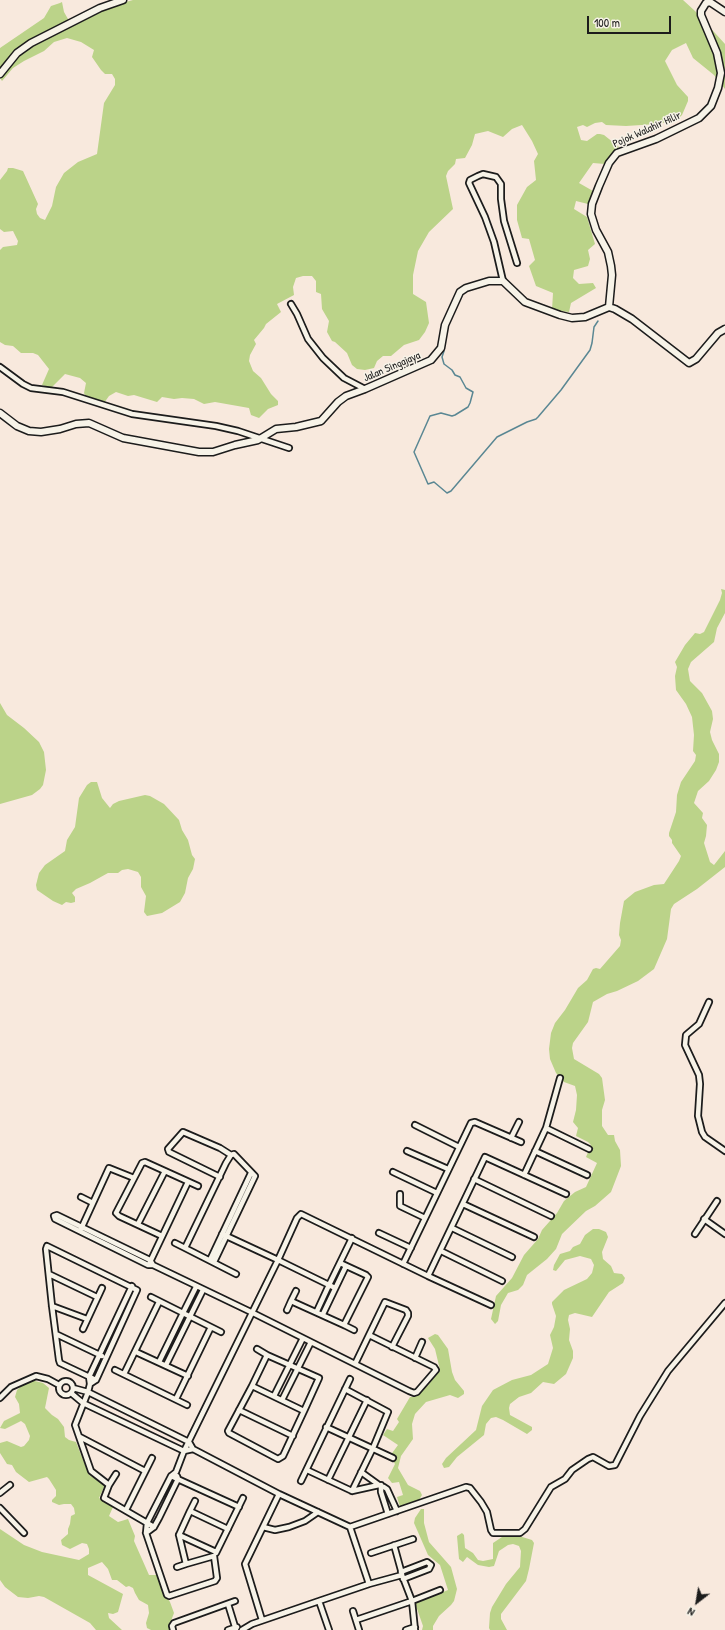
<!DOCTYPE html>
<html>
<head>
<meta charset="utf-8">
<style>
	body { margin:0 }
	#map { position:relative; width:725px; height:1630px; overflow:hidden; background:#f8e9dd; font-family:"Patrick Hand",sans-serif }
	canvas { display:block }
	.north { position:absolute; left:677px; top:1582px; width:40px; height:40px; -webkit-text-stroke:3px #f7f3e8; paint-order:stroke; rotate:211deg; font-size:11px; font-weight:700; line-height:16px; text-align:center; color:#1c1c1c }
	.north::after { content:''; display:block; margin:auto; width:14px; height:18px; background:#1c1c1c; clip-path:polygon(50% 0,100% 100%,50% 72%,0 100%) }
	.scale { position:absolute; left:587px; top:16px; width:84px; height:18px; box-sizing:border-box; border:2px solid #1c1c1c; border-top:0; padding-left:5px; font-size:12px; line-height:14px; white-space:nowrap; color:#1c1c1c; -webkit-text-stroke:3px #f7f3e8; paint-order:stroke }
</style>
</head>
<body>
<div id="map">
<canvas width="725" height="1630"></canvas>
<div class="north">N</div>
<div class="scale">100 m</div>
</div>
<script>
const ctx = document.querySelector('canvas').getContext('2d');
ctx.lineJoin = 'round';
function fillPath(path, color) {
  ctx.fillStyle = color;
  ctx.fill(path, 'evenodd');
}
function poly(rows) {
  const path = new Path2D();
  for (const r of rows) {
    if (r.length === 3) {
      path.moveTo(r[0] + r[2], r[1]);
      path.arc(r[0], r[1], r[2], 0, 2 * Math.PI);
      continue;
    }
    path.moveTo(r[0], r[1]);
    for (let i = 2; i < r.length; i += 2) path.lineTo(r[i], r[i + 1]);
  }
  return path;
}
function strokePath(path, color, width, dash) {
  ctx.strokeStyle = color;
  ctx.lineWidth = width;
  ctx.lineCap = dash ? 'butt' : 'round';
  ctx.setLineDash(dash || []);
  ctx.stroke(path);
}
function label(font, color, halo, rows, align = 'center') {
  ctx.font = font + ' "Patrick Hand",sans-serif';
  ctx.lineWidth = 3;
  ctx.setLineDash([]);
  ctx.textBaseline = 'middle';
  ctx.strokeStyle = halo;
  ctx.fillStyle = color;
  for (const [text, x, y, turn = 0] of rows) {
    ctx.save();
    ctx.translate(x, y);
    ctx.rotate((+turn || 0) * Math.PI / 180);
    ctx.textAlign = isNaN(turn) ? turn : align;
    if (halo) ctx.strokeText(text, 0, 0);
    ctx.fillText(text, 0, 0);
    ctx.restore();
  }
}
const green = poly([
	[133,0,683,0,695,11,725,44,725,89,714,75,693,58,686,43,672,50,665,61,677,85,688,97,688,101,682,115,678,119,667,122,657,124,626,126,606,125,602,122,595,123,587,127,583,125,577,127,581,140,587,141,597,134,600,134,604,135,619,147,615,150,605,164,593,163,579,183,593,191,588,204,576,201,574,209,587,217,595,244,588,250,590,259,588,266,574,270,573,278,579,284,593,283,596,288,571,303,569,312,552,310,553,293,536,286,529,266,535,260,529,239,522,238,517,220,517,205,527,187,536,180,534,161,538,154,532,141,522,125,512,129,503,137,488,131,475,134,472,145,465,158,456,159,455,164,448,171,446,176,453,209,429,232,418,251,413,275,413,294,426,302,429,323,425,332,419,340,404,345,391,356,383,356,377,361,374,368,365,370,357,369,352,365,347,353,335,342,332,341,327,332,329,321,322,309,321,294,316,292,316,281,312,276,303,276,296,278,293,287,294,295,277,304,281,312,266,324,264,328,254,340,256,344,250,355,249,361,253,371,261,378,271,394,278,401,278,405,268,409,259,418,251,415,249,408,215,402,204,404,194,399,182,398,174,399,162,397,157,402,134,395,128,396,116,392,109,396,104,403,93,400,85,395,84,393,86,383,80,378,65,374,51,388,42,385,49,369,38,355,33,353,21,353,13,346,5,345,0,342,0,250,3,247,17,245,18,241,13,231,4,232,0,229,0,180,7,171,8,168,13,168,23,171,38,204,36,209,37,214,40,218,45,220,52,206,56,187,64,173,78,162,97,154,104,103,115,85,115,79,112,74,105,74,101,70,92,57,94,50,81,42,67,38,54,42,44,51,24,61,13,68,2,81,0,78,1,74,0,72,0,48,44,18,51,6,60,3,62,2,64,12,68,19,75,24,111,6],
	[721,589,725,590,725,613,717,628,714,642,691,662,688,669,690,681,702,693,712,711,713,719,710,732,712,740,719,754,719,762,716,770,709,781,698,791,694,803,703,813,702,818,707,825,706,836,704,843,710,862,714,865,725,851,725,867,697,889,674,904,671,909,667,939,654,969,638,981,617,991,607,994,593,1002,588,1022,573,1043,572,1048,574,1059,599,1074,602,1078,605,1100,602,1110,602,1126,608,1135,614,1135,615,1141,620,1150,621,1166,611,1192,595,1206,586,1211,562,1234,556,1249,547,1259,527,1275,523,1285,518,1290,508,1293,501,1305,498,1321,495,1324,491,1319,496,1296,512,1278,524,1255,538,1239,542,1230,557,1213,564,1201,575,1192,586,1187,597,1163,586,1157,591,1145,588,1142,576,1136,578,1128,573,1122,576,1110,577,1095,575,1086,564,1082,556,1073,550,1059,549,1049,551,1033,555,1023,565,1010,578,988,587,980,593,969,596,968,600,969,620,946,621,940,619,935,620,923,624,901,635,892,654,885,664,884,679,861,681,856,672,843,672,840,669,836,669,833,676,812,677,795,681,782,695,761,696,755,693,751,694,735,692,717,686,704,676,690,675,676,677,667,675,662,685,645,695,633,700,634,704,632,720,600,722,593],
	[0,703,7,715,24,728,39,742,44,752,46,770,43,785,40,789,32,795,0,804],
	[91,782,97,782,102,798,110,808,113,804,119,801,145,795,150,796,164,804,179,820,182,830,188,840,192,855,195,859,193,869,188,878,185,893,180,902,162,913,147,916,144,912,146,896,141,887,141,877,138,872,128,869,122,870,118,873,108,873,90,883,76,889,72,893,75,897,75,902,71,903,66,902,62,905,53,901,37,890,36,885,39,873,45,865,65,851,67,840,75,827,79,798,87,785],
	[593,1229,599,1229,606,1232,608,1237,602,1252,603,1259,611,1266,614,1273,622,1274,625,1278,623,1283,609,1292,592,1317,575,1313,569,1315,568,1320,570,1329,569,1340,573,1351,573,1358,566,1374,554,1384,543,1382,531,1393,519,1397,510,1404,509,1408,510,1415,532,1427,532,1430,527,1434,503,1420,496,1417,491,1418,486,1424,484,1435,457,1457,449,1467,444,1468,442,1464,446,1458,476,1430,482,1406,493,1390,512,1380,531,1375,548,1364,553,1348,550,1335,554,1327,556,1316,552,1304,552,1302,564,1290,587,1279,592,1273,594,1265,591,1259,580,1256,565,1260,556,1271,553,1270,554,1265,560,1254,570,1251,573,1247,580,1244,585,1235],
	[435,1334,438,1335,448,1349,452,1372,455,1380,464,1391,464,1394,458,1398,450,1395,426,1402,415,1414,412,1424,413,1439,401,1456,398,1468,408,1485,420,1491,422,1495,419,1500,406,1507,400,1507,397,1497,403,1495,399,1482,392,1483,388,1478,395,1464,390,1456,398,1445,383,1435,387,1429,393,1431,399,1422,397,1419,410,1397,414,1397,428,1385,440,1370,435,1349,428,1338],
	[31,1380,43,1383,49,1388,45,1408,52,1415,58,1419,64,1427,65,1437,69,1440,76,1442,89,1475,105,1485,99,1498,113,1507,109,1516,118,1522,128,1519,135,1536,134,1541,149,1575,157,1575,163,1591,170,1602,174,1613,169,1626,170,1630,151,1630,147,1628,146,1623,149,1613,148,1605,139,1600,135,1593,133,1588,129,1586,126,1587,117,1580,112,1580,108,1569,102,1562,88,1568,88,1575,123,1594,118,1612,113,1614,108,1613,109,1618,122,1630,96,1630,90,1623,44,1597,39,1596,28,1598,18,1597,5,1587,0,1580,0,1529,24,1545,42,1552,79,1560,89,1554,89,1549,87,1544,82,1543,70,1549,62,1545,61,1540,68,1534,68,1529,70,1524,71,1516,75,1514,74,1508,71,1504,64,1504,59,1505,52,1502,52,1500,56,1496,56,1490,49,1479,47,1477,29,1482,16,1472,12,1465,7,1464,0,1453,0,1443,7,1441,21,1447,24,1446,29,1440,30,1436,25,1424,21,1421,5,1429,0,1428,4,1421,20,1413,19,1404,15,1397,17,1390,26,1382],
	[421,1509,424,1509,424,1523,429,1542,451,1567,457,1589,454,1601,451,1605,439,1616,433,1626,433,1630,422,1630,423,1626,415,1603,448,1590,440,1565,428,1555,414,1523,415,1518],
	[462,1533,464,1535,465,1548,473,1553,478,1560,483,1561,493,1559,493,1543,502,1537,519,1536,532,1540,534,1543,529,1569,526,1581,501,1614,501,1619,507,1630,490,1630,489,1628,490,1613,492,1607,506,1584,520,1567,521,1551,519,1546,513,1544,508,1545,499,1551,494,1566,489,1567,478,1565,467,1557,463,1562,459,1559,457,1536]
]);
const stream = poly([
	[444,351,442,357,444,364,452,370,455,375,460,377,466,388,473,392,470,403,468,407,455,415,452,416,441,413,430,416,414,452,428,484,434,482,447,493,451,491,497,437,527,422,536,419,538,417,561,390,590,350,592,343,594,327,598,321]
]);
const minor = poly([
	[503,281,494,242,485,217,469,183,470,180,478,176,483,174,496,177,501,184,501,199,504,221,517,263],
	[291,304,297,314,308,339,323,358,344,378,365,389],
	[0,367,23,384,31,388,63,392,132,414,216,426,238,431,289,448],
	[709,1002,699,1024,686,1035,685,1045,699,1075,700,1084,698,1116,702,1132,705,1137,725,1151],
	[415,1125,459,1147],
	[546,1128,560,1078],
	[511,1138,519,1122],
	[407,1151,448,1169],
	[535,1151,587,1175],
	[393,1172,437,1193],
	[524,1175,546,1128,589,1149],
	[220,1177,169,1152,168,1149,183,1132,220,1148,231,1155],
	[474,1179,551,1216],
	[400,1194,400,1206,425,1218],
	[81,1197,93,1203],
	[463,1204,534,1237],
	[54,1216,55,1219,148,1265,153,1265,253,1313,409,1391,414,1393,417,1392,436,1370,434,1367,369,1335,355,1364],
	[54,1216,57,1215,150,1260,153,1265],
	[704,1219,725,1234],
	[138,1224,165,1171],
	[452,1228,512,1257],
	[81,1229,109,1168,134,1178],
	[379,1233,411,1248],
	[222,1234,278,1260,297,1218,301,1214,428,1276,485,1157,566,1194],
	[695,1234,717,1201],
	[162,1236,119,1216,116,1213,142,1163,145,1162,198,1186],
	[175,1243,185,1248],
	[441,1251,502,1281],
	[210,1260,251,1173],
	[150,1262,188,1182],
	[214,1262,255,1176,234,1154,231,1155,226,1163,185,1248,236,1274],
	[403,1264,471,1123,475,1122,521,1142],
	[49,1274,97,1297],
	[428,1276,491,1305],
	[296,1291,291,1301,344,1325,368,1277,366,1275,340,1263],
	[151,1297,183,1313,196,1287],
	[52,1306,87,1319],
	[287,1310,291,1301],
	[317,1311,329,1285,335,1288],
	[323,1314,346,1266],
	[344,1325,354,1330],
	[83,1329,102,1288],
	[56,1334,102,1356],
	[369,1335,385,1302,406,1310,408,1313,408,1316,392,1347],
	[257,1349,267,1355],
	[136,1352,188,1376],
	[267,1355,319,1378,304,1411,252,1386,267,1355],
	[415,1358,422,1342],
	[159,1362,183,1313,221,1332],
	[166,1365,203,1290],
	[115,1370,187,1405],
	[124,1374,159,1302],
	[66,1388,7],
	[90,1384,96,1380,137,1290,47,1246,46,1249,52,1306,59,1360,60,1363,96,1380],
	[252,1386,228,1431,229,1433,278,1459,283,1456,304,1411],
	[73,1388,88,1392,189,1442,193,1449,279,1494,350,1527,466,1487,470,1488,481,1502,487,1512,491,1530,493,1533,520,1533,525,1529,551,1487,565,1479,572,1470,588,1459,593,1457,609,1466,615,1465,640,1416,668,1371,725,1303],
	[71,1393,83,1403,184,1451,193,1449],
	[274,1396,303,1338],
	[0,1398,11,1387,36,1376,48,1379,59,1385],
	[176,1399,211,1327],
	[282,1400,311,1342],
	[239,1410,293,1436],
	[326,1427,393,1458],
	[80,1437,145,1471],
	[307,1470,352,1491,373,1448,388,1412,345,1389],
	[361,1472,379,1485],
	[116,1474,109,1485,104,1498,154,1527],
	[171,1476,239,1507],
	[328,1480,367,1400],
	[301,1481,350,1379],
	[109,1485,91,1471,75,1425,88,1392,90,1384,89,1377,132,1286],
	[381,1485,381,1492,388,1514],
	[352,1491,379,1485,384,1487,387,1489,397,1511],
	[0,1493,10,1485],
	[0,1508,24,1533],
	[126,1510,152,1458],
	[190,1511,195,1501],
	[263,1527,275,1530,289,1527,305,1521,318,1512],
	[350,1527,369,1584],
	[146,1533,154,1527,159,1518,178,1479,177,1476],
	[179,1535,186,1564,214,1556,217,1578,215,1581,169,1596,167,1595,146,1533,147,1523,171,1476,176,1472,184,1451,278,1260,329,1285,352,1238],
	[394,1545,402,1574],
	[216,1552,179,1535,190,1511,228,1529],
	[216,1553,243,1498],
	[371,1553,413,1539],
	[177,1567,186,1564],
	[401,1572,427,1562,431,1565,429,1569,403,1579],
	[228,1604,236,1630],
	[353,1611,359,1630],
	[262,1620,245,1564,279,1494],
	[356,1620,412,1601,440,1590],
	[173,1630,172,1626,174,1623,235,1601],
	[228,1630,237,1627],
	[242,1630,252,1624,319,1601],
	[329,1630,319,1601,369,1584,402,1575,412,1601,415,1630],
	[406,1630,415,1627]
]);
const tertiary = poly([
	[0,74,17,53,31,43,100,8,123,0],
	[609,307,612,275,611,266,608,252,596,230,591,214,592,204,599,186,609,163,617,153,656,139,699,118,711,106,718,88,721,73,717,53,701,15,701,11,706,3,710,2,725,12],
	[0,413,17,426,29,431,41,432,60,429,76,424,89,423,123,438,199,452,213,452,235,445,258,440,276,429,296,427,321,421,338,402,346,396,365,389,431,360,441,348,445,325,460,292,466,288,489,281,503,281,525,302,560,315,572,318,585,317,609,307,615,309,632,319,689,363,696,359,718,333,725,329]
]);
const streetNames = [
	["Pojok Walahir Hilir",647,130,-24],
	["Jalan Singajaya",392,367,-23]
];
fillPath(green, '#bbd389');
strokePath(stream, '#5a8793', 1.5);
strokePath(minor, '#1c1c1c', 8);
strokePath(tertiary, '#1c1c1c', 9);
strokePath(minor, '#f7f3e8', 4.5);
strokePath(tertiary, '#f7f3e8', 6);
label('11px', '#1c1c1c', '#f7f3e8', streetNames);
</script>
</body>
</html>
